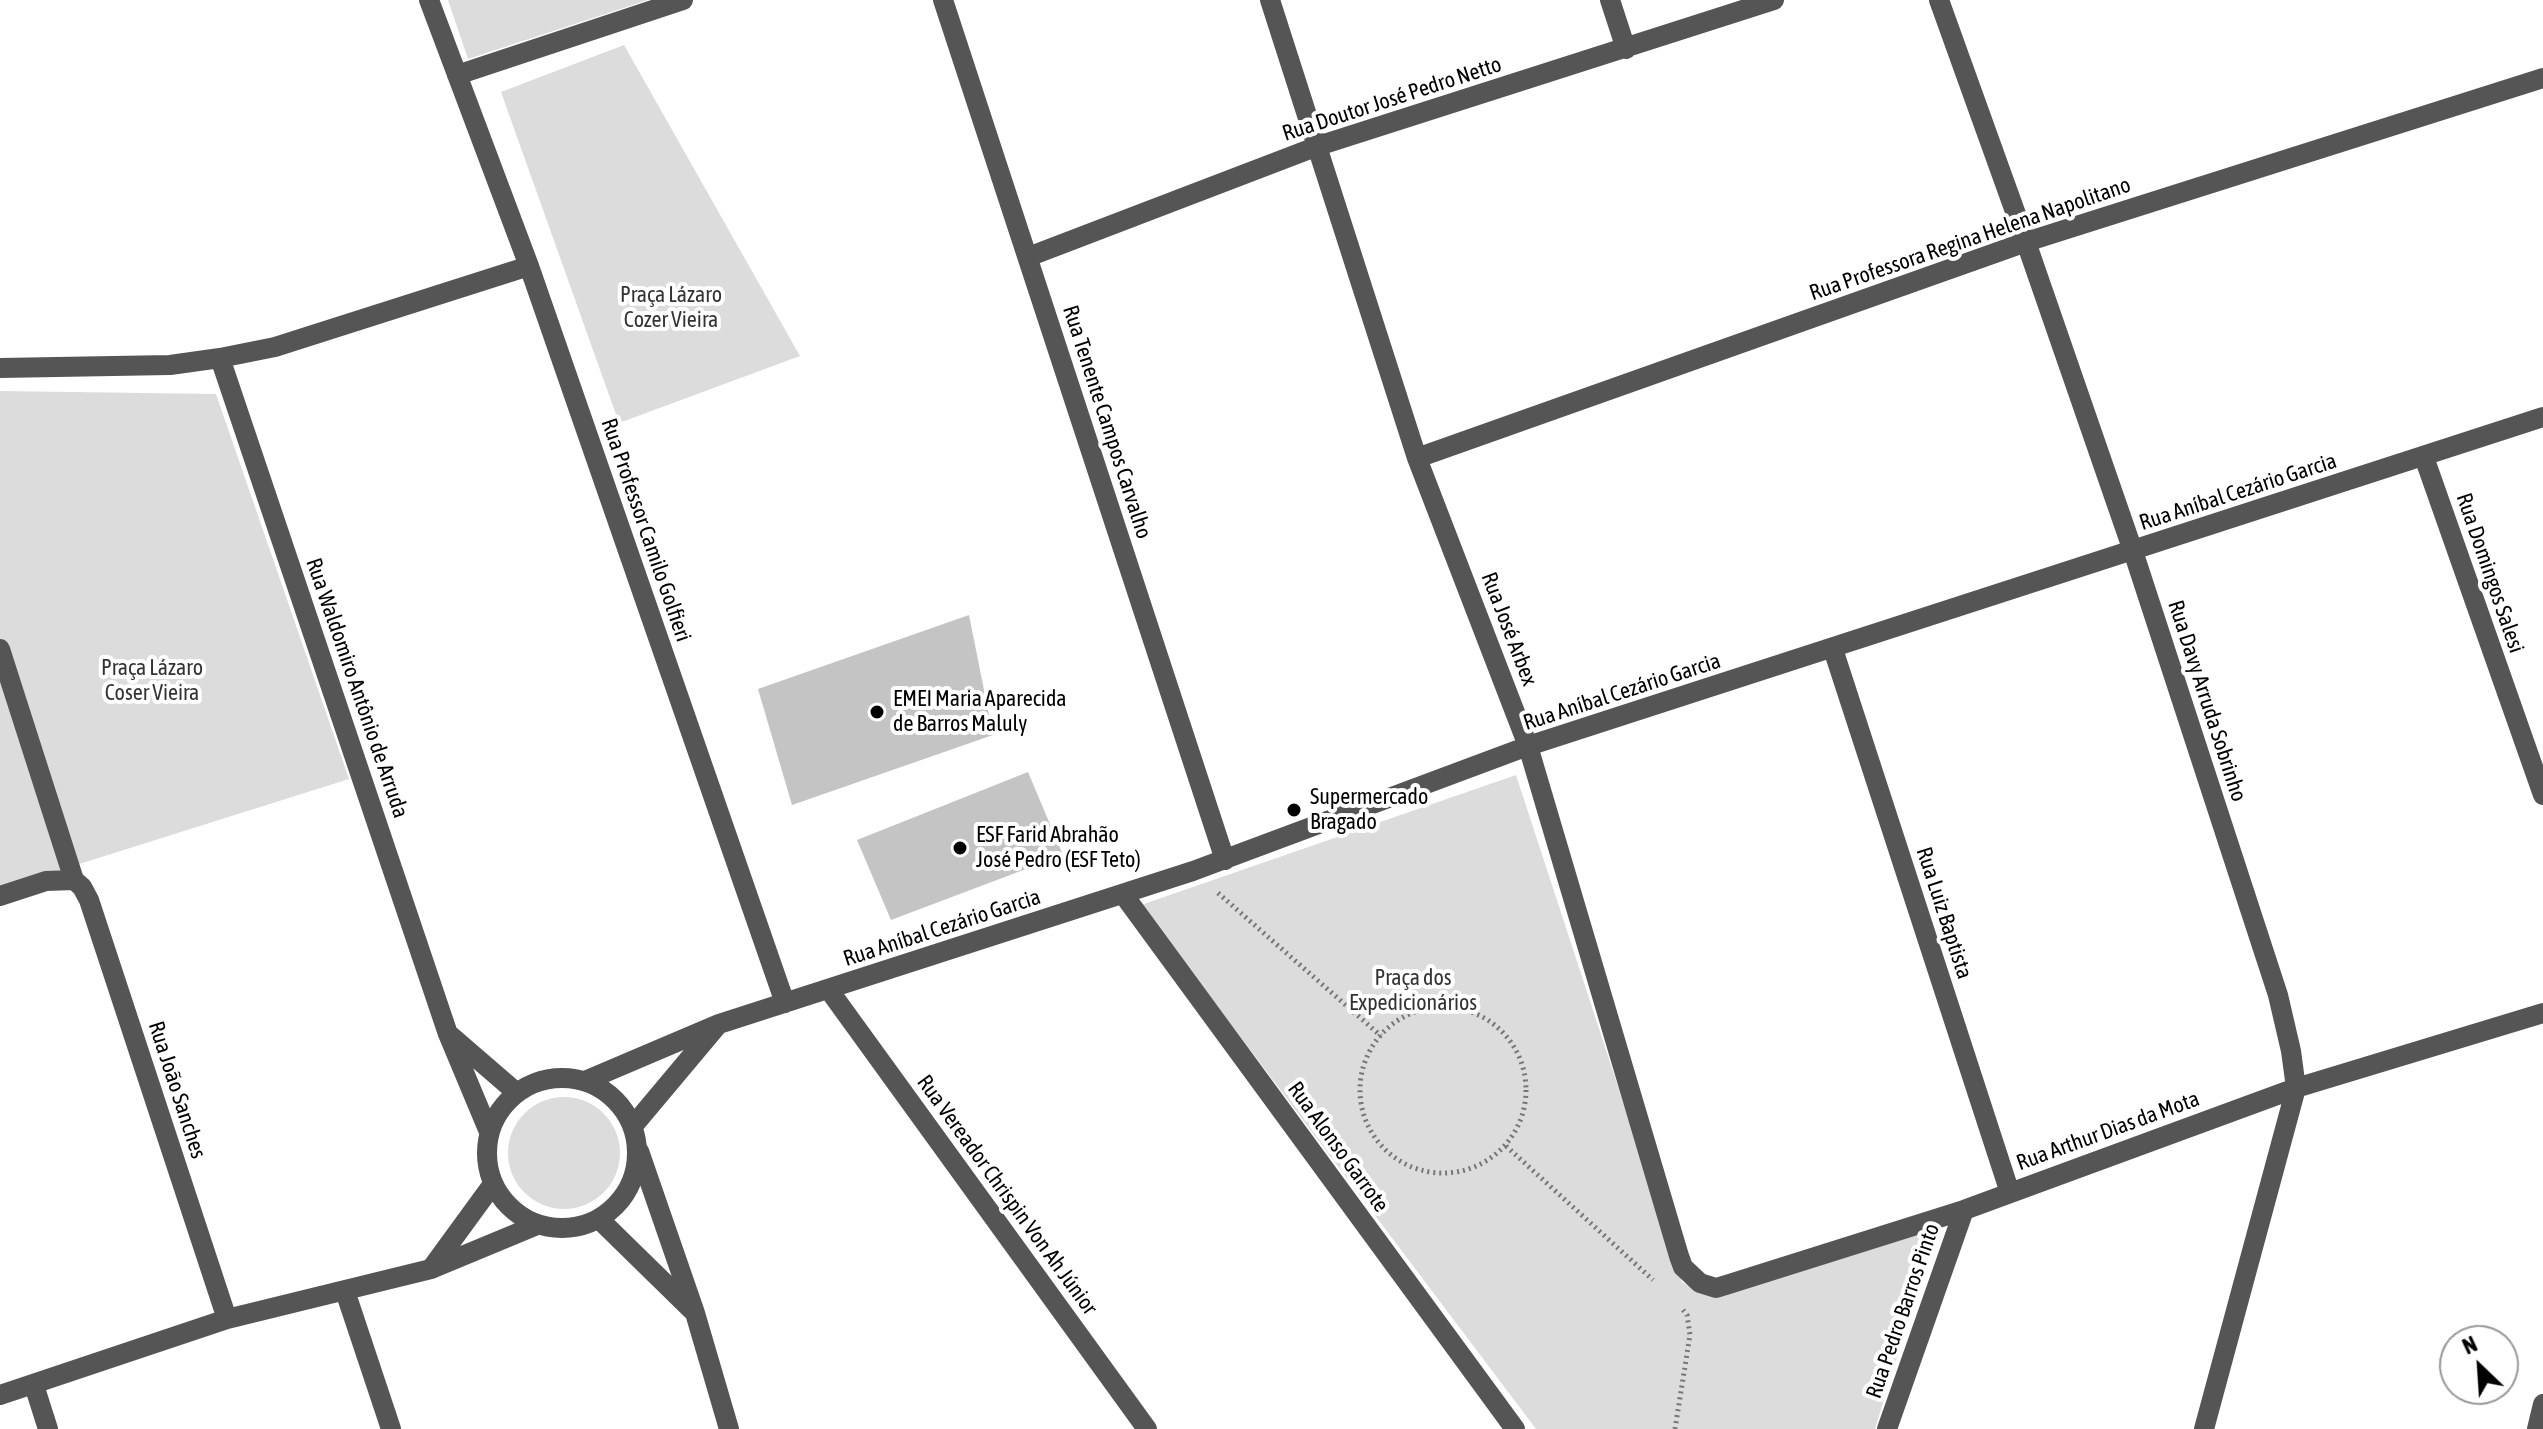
<!DOCTYPE html>
<html>
<head>
<meta charset="utf-8">
<style>
	body { margin:0 }
	#map { position:relative; width:2543px; height:1429px; overflow:hidden; background:#fff; font-family:"Asap Condensed",sans-serif }
	canvas { display:block }
	.north { position:absolute; left:2439px; top:1325px; width:80px; height:80px; box-sizing:border-box; background:#fff; border:2px solid #999; border-radius:50%; rotate:335deg; font-size:22px; font-weight:700; line-height:32px; text-align:center; color:#000 }
	.north::after { content:''; display:block; margin:auto; width:28px; height:36px; background:#000; clip-path:polygon(50% 0,100% 100%,50% 72%,0 100%) }
</style>
</head>
<body>
<div id="map">
<canvas width="2543" height="1429"></canvas>
<div class="north">N</div>
</div>
<script>
const ctx = document.querySelector('canvas').getContext('2d');
ctx.lineJoin = 'round';
function fillPath(path, color) {
  ctx.fillStyle = color;
  ctx.fill(path, 'evenodd');
}
function poly(rows) {
  const path = new Path2D();
  for (const r of rows) {
    if (r.length === 3) {
      path.moveTo(r[0] + r[2], r[1]);
      path.arc(r[0], r[1], r[2], 0, 2 * Math.PI);
      continue;
    }
    path.moveTo(r[0], r[1]);
    for (let i = 2; i < r.length; i += 2) path.lineTo(r[i], r[i + 1]);
  }
  return path;
}
function strokePath(path, color, width, dash) {
  ctx.strokeStyle = color;
  ctx.lineWidth = width;
  ctx.lineCap = dash ? 'butt' : 'round';
  ctx.setLineDash(dash || []);
  ctx.stroke(path);
}
function label(font, color, halo, rows, align = 'center') {
  ctx.font = font + ' "Asap Condensed",sans-serif';
  ctx.lineWidth = 8;
  ctx.setLineDash([]);
  ctx.textBaseline = 'middle';
  ctx.strokeStyle = halo;
  ctx.fillStyle = color;
  for (const [text, x, y, turn = 0] of rows) {
    ctx.save();
    ctx.translate(x, y);
    ctx.rotate((+turn || 0) * Math.PI / 180);
    ctx.textAlign = isNaN(turn) ? turn : align;
    if (halo) ctx.strokeText(text, 0, 0);
    ctx.fillText(text, 0, 0);
    ctx.restore();
  }
}
const green = poly([
	[448,0,648,0,468,59],
	[624,45,800,356,619,423,501,92],
	[0,391,216,394,349,779,0,889],
	[1516,775,1682,1282,1700,1292,1938,1223,1875,1429,1536,1429,1141,905],
	[564,1153,56]
]);
const building = poly([
	[969,615,993,735,792,805,758,689],
	[1028,772,1063,855,891,920,857,840]
]);
const path = poly([
	[1218,893,1381,1036],
	[1443,1090,83],
	[1506,1146,1653,1280],
	[1675,1429,1690,1335,1687,1315,1683,1310]
]);
const minor = poly([
	[429,0,529,266,785,1003],
	[943,0,1225,860],
	[1270,0,1417,458,1528,746,1679,1256,1683,1267,1700,1283,1716,1288,1726,1285,1964,1210,2296,1088,2543,1013],
	[1610,0,1626,49],
	[1939,0,2026,242,2133,551,2278,995,2291,1051,2296,1088,2204,1429],
	[457,75,683,0],
	[1028,257,1318,146,1774,0],
	[220,358,448,1034,489,1132],
	[0,368,170,365,220,358,275,347,529,266],
	[2424,457,2543,795],
	[1417,458,2026,242,2543,78],
	[0,649,74,880,82,887,89,900,227,1319],
	[1833,649,2010,1193],
	[1123,894,1515,1429],
	[0,896,46,881,74,880],
	[829,990,1147,1429],
	[451,1036,517,1093],
	[562,1153,75],
	[585,1081,719,1024,1193,871,1528,746,2543,417],
	[633,1126,716,1027],
	[639,1151,695,1313,729,1429],
	[599,1219,692,1310],
	[431,1269,493,1184],
	[345,1291,391,1429],
	[34,1385,48,1429],
	[0,1395,227,1319,431,1269,537,1225],
	[1887,1429,1964,1210],
	[2537,1429,2543,1404]
]);
const markers = [
	[877,712,8,"#000"],
	[1294,810,8,"#000"],
	[960,848,8,"#000"]
];
const streetNames = [
	["Rua Doutor José Pedro Netto",1392,99,-18],
	["Rua Professora Regina Helena Napolitano",1970,239,-19],
	["Rua Tenente Campos Carvalho",1107,422,72],
	["Rua Aníbal Cezário Garcia",2238,492,-18],
	["Rua Professor Camilo Golfieri",646,530,71],
	["Rua Domingos Salesi",2490,573,71],
	["Rua José Arbex",1509,629,69],
	["Rua Waldomiro Antônio de Arruda",357,688,71],
	["Rua Aníbal Cezário Garcia",1622,692,-18],
	["Rua Davy Arruda Sobrinho",2207,701,72],
	["Rua Luiz Baptista",1944,913,72],
	["Rua Aníbal Cezário Garcia",942,928,-18],
	["Rua João Sanches",177,1090,72],
	["Rua Arthur Dias da Mota",2108,1131,-20],
	["Rua Alonso Garrote",1338,1147,54],
	["Rua Vereador Chrispin Von Ah Júnior",1007,1195,54],
	["Rua Pedro Barros Pinto",1903,1311,-71]
];
const parkNames = [
	["Praça Lázaro",671,295],
	["Cozer Vieira",671,320],
	["Praça Lázaro",152,668],
	["Coser Vieira",152,693],
	["Praça dos",1413,978],
	["Expedicionários",1413,1003]
];
const poiNames = [
	["EMEI Maria Aparecida",893,699],
	["de Barros Maluly",893,724],
	["Supermercado",1310,797],
	["Bragado",1310,822],
	["ESF Farid Abrahão",976,835],
	["José Pedro (ESF Teto)",976,860]
];
fillPath(green, '#dcdcdc');
fillPath(building, '#c4c4c4');
strokePath(path, '#777', 5, [2, 4]);
strokePath(minor, '#555', 20);
for (const [x, y, r, color] of markers) {
  const dot = new Path2D();
  dot.arc(x, y, r, 0, 2 * Math.PI);
  ctx.fillStyle = color;
  ctx.fill(dot);
  strokePath(dot, '#fff', 3);
}
label('22px', '#000', '#fff', streetNames);
label('22px', '#333', '#fff', parkNames);
label('22px', '#000', '#fff', poiNames, 'left');
</script>
</body>
</html>
